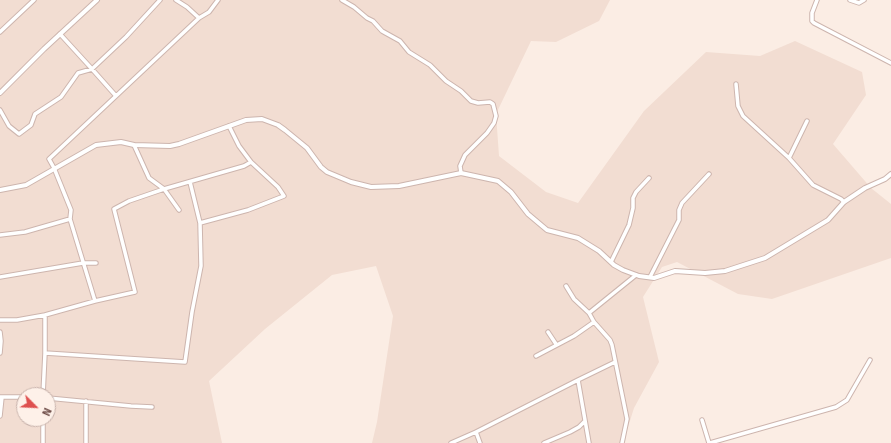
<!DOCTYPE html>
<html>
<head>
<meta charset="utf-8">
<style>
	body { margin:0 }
	#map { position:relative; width:891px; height:443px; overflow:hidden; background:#fbede4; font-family:Signika,sans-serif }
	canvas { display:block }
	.north { position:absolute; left:16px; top:387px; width:40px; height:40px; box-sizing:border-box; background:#fef1e9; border:1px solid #c6b1aa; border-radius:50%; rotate:114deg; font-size:11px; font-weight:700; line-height:16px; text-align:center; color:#71504b }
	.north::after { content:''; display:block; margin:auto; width:14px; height:18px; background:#de504f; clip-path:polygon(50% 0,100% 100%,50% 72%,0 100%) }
</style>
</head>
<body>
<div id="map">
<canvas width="891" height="443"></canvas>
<div class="north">N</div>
</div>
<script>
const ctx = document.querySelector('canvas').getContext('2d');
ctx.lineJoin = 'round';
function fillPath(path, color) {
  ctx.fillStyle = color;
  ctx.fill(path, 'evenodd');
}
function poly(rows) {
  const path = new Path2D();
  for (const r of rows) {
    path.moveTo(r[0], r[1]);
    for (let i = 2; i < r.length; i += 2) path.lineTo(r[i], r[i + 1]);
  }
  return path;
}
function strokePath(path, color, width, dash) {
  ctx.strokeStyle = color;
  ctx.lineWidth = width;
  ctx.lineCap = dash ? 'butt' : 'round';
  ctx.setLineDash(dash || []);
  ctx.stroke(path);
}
const residential = poly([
	[0,0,610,0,599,21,556,42,531,41,496,114,499,156,546,192,578,203,644,111,706,52,760,56,795,41,862,72,866,95,833,144,871,188,891,204,891,258,772,299,738,294,677,262,662,267,643,297,659,362,634,408,623,443,372,443,377,422,393,316,376,266,332,275,265,329,209,381,222,443,0,443],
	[24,395,48,395,48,419,24,419]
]);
const minor = poly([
	[342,0,354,7,367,18,373,21,382,31,400,41,409,52,430,65,446,81,461,91,471,101,478,103,490,102,493,104,496,116,494,123,487,133,465,155,460,166,461,173],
	[817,0,812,13,812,21,814,23,891,63],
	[850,0,859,3,864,0],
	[199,18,209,12,218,0],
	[0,32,34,0],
	[60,34,92,69,126,37,160,0],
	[736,84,738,106,743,116,789,158,813,185,841,199,844,202],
	[116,96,199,18,187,7,176,0],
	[0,110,9,126,19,134,31,125,35,114,61,97,78,73,92,69,116,96,49,159,54,168,71,210,70,219,95,301,45,315,45,353,43,395],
	[134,145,149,178,164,189,179,210],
	[789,158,807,121],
	[190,182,200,223,248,210,284,196,278,187,251,162,239,146,229,126],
	[0,235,25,232,70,219],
	[611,262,629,225,633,208,633,198,636,192,649,178],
	[0,277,83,263,96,263],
	[650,277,679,220,679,210,682,203,709,174],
	[566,286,574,299,589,313],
	[95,301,135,292,114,209,129,201,164,189,244,166,251,162],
	[0,320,17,320,45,315],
	[0,332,1,341,0,353],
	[548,332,556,344],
	[45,353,185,362,192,312,201,266,200,223],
	[536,356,574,336,594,322],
	[578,380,615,362],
	[0,397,24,397],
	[48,398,131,406,152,407],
	[0,416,2,397],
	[702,420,709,443],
	[43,443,43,419],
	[86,443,86,401],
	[451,443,476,432],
	[480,443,476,432,578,380,589,443],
	[544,443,570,432,579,427,585,421],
	[622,443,627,419,612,345,610,340,594,322,589,313,636,275],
	[710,443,836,407,847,400,870,360]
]);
const tertiary = poly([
	[0,93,44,49,97,0],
	[0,190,26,185,96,145,121,142,134,145,170,146,179,144,246,120,262,119,278,125,285,130,307,148,321,167,327,172,351,182,371,187,399,186,461,173,498,181,511,192,528,214,547,230,578,238,599,251,614,265,623,270,639,276,654,278,675,271,705,273,725,271,765,258,828,220,844,202,865,188,885,179,891,174]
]);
fillPath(residential, '#f2ddd2');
strokePath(minor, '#cdb5ae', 5.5);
strokePath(tertiary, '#cdb5ae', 6);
strokePath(minor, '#fff', 3.5);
strokePath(tertiary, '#fff', 4);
</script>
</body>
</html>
